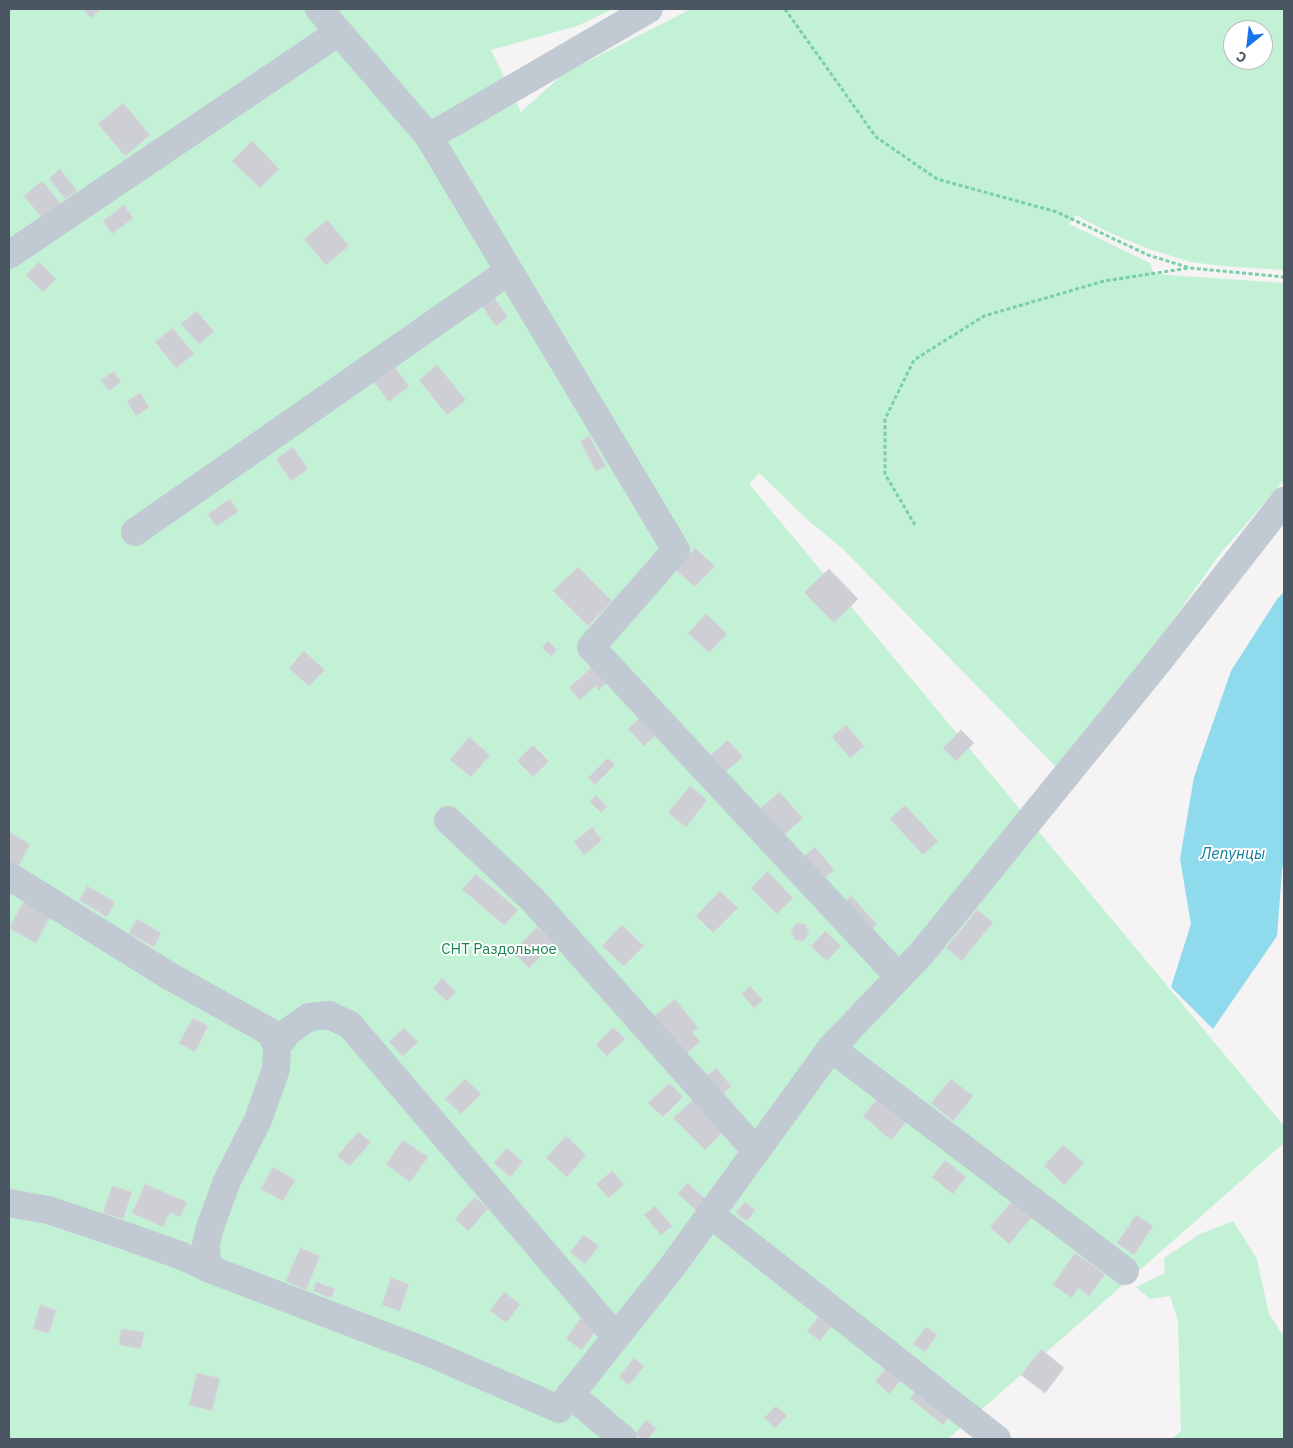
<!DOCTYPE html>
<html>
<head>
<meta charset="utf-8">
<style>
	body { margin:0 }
	#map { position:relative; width:1293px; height:1448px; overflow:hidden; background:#f5f3f3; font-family:"IBM Plex Sans",sans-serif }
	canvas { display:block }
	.frame { position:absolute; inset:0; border:10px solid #4a5661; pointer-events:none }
	.north { position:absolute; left:1223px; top:20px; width:50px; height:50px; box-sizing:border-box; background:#fff; border:1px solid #b7bbc0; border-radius:50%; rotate:209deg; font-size:14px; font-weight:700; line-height:20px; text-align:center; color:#4a5661 }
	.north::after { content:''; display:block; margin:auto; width:18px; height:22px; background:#1a73e8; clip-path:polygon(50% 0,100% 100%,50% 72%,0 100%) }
</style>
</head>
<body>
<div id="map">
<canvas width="1293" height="1448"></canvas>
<div class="frame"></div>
<div class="north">С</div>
</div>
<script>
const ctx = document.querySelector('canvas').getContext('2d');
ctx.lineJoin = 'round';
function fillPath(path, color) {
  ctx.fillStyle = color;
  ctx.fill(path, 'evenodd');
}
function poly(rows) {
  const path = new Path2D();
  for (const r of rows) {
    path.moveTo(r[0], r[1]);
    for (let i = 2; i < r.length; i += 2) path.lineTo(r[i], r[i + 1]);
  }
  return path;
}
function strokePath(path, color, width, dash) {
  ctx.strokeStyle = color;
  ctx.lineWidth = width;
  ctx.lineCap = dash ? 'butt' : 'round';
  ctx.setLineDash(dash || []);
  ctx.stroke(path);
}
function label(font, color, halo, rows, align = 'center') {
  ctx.font = font + ' "IBM Plex Sans",sans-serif';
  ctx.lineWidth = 4;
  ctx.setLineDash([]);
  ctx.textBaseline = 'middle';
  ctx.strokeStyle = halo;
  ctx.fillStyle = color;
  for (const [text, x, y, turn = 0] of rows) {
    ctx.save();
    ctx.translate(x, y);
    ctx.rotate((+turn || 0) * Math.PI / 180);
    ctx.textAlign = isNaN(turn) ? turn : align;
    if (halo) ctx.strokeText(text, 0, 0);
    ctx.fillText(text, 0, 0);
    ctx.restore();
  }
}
const green = poly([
	[9,9,613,9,577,26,491,50,521,112,563,74,691,9,1284,9,1284,270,1222,266,1191,262,1146,248,1108,232,1076,215,1069,224,1150,263,1154,274,1284,283,1284,480,1220,554,1133,676,1059,770,842,548,810,522,759,473,749,484,1284,1126,1284,1143,948,1439,9,1439],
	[1233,30,1263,30,1263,60,1233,60],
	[1233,1221,1257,1259,1269,1314,1284,1337,1284,1439,1172,1439,1181,1431,1178,1321,1170,1296,1150,1299,1136,1287,1165,1273,1164,1258,1200,1234]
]);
const water = poly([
	[1284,592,1284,859,1282,871,1277,936,1213,1029,1171,987,1191,924,1180,859,1194,777,1231,671,1277,599]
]);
const building = poly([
	[83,9,101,9,91,18,83,9],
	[123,103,150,135,125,156,98,124,123,103],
	[252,141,279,169,260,188,232,161,252,141],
	[60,169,77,191,65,199,49,178,60,169],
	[42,181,62,205,44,220,24,196,42,181],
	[124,205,133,218,112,234,103,221,124,205],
	[327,220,349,246,326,265,304,239,327,220],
	[39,262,56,279,43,292,26,275,39,262],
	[493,296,508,317,496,326,481,305,493,296],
	[196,311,214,331,199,344,181,324,196,311],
	[173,328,194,354,176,368,155,342,173,328],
	[437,365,466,400,447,415,419,380,437,365],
	[394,366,409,386,389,402,374,382,394,366],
	[114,371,121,382,109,391,101,380,114,371],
	[140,393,149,407,136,416,127,401,140,393],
	[589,436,606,466,596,471,580,441,589,436],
	[293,447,308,469,291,481,276,459,293,447],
	[230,499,238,512,216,526,208,514,230,499],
	[695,548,715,566,695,587,676,570,695,548],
	[578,567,612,601,588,626,553,591,578,567],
	[829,569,858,599,834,623,804,592,829,569],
	[706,614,727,634,709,653,688,633,706,614],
	[548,641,557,650,551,656,542,648,548,641],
	[304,651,325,670,309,686,289,668,304,651],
	[593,666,608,682,599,690,595,686,580,700,569,688,593,666],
	[640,718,656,735,644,746,628,729,640,718],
	[846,725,864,746,850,758,832,737,846,725],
	[961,730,974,743,956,761,943,748,961,730],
	[469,737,490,755,471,777,450,760,469,737],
	[728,740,743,757,725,772,710,756,728,740],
	[533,745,549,761,533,777,517,761,533,745],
	[608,758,615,765,595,785,588,778,608,758],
	[690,786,707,800,686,827,668,813,690,786],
	[779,792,803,818,783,836,759,810,779,792],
	[596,795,607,807,601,813,590,802,596,795],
	[905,805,938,841,923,855,890,819,905,805],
	[592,827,602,840,584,855,574,842,592,827],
	[9,832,30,844,18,867,9,862,9,832],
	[815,847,834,870,820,882,801,859,815,847],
	[767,871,793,898,777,914,751,888,767,871],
	[476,874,518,910,504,925,462,889,476,874],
	[87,886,115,902,107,917,79,900,87,886],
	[720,891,738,908,713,933,696,916,720,891],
	[851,896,877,924,865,935,839,907,851,896],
	[26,897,53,912,36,943,9,928,26,897],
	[977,910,993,922,962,961,946,948,977,910],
	[137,919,161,933,154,947,129,933,137,919],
	[797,923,806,925,809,934,803,941,794,939,791,930,797,923],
	[622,925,644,946,624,966,602,946,622,925],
	[537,927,553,943,529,968,513,952,537,927],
	[825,931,841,946,827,961,811,946,825,931],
	[442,978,456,992,447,1001,433,988,442,978],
	[750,986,763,1000,754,1008,742,994,750,986],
	[675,999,698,1028,692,1032,700,1042,683,1056,652,1018,675,999],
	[193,1018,208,1026,195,1052,179,1043,193,1018],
	[613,1027,625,1039,607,1056,596,1045,613,1027],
	[404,1028,418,1042,403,1056,389,1042,404,1028],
	[716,1068,731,1086,717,1099,701,1081,716,1068],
	[465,1079,481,1094,461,1114,445,1099,465,1079],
	[951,1079,973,1096,953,1121,931,1103,951,1079],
	[669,1083,683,1097,663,1117,648,1103,669,1083],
	[880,1096,908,1120,891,1140,863,1116,880,1096],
	[693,1100,724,1131,705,1150,673,1118,693,1100],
	[358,1132,371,1142,350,1166,337,1156,358,1132],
	[566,1136,586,1155,567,1177,546,1158,566,1136],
	[403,1140,428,1157,410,1182,386,1164,403,1140],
	[1063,1145,1084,1163,1064,1185,1044,1166,1063,1145],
	[507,1148,523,1162,510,1177,494,1163,507,1148],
	[945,1160,966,1177,953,1194,932,1177,945,1160],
	[273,1167,295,1180,283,1201,261,1189,273,1167],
	[612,1171,624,1184,609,1198,596,1184,612,1171],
	[687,1183,709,1202,699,1213,678,1194,687,1183],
	[145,1184,187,1202,180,1217,170,1212,163,1227,132,1213,145,1184],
	[112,1186,132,1192,123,1219,103,1213,112,1186],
	[475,1197,488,1209,468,1231,455,1219,475,1197],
	[1013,1200,1033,1216,1009,1244,990,1227,1013,1200],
	[745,1202,755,1210,747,1221,736,1213,745,1202],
	[655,1206,672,1226,661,1235,644,1215,655,1206],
	[1136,1215,1153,1226,1134,1255,1117,1243,1136,1215],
	[584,1235,599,1246,585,1264,570,1252,584,1235],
	[300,1248,320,1256,306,1290,286,1281,300,1248],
	[1075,1253,1105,1274,1089,1296,1078,1288,1072,1298,1053,1285,1075,1253],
	[391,1278,409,1284,400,1311,382,1305,391,1278],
	[316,1282,335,1289,331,1298,313,1291,316,1282],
	[504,1292,520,1304,506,1323,490,1311,504,1292],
	[40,1305,56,1310,49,1333,33,1329,40,1305],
	[820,1315,832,1325,820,1341,807,1331,820,1315],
	[581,1318,597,1329,582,1350,566,1339,581,1318],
	[926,1327,937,1335,925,1352,913,1344,926,1327],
	[121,1329,144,1332,141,1349,119,1345,121,1329],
	[1041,1349,1064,1368,1045,1393,1021,1375,1041,1349],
	[634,1358,644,1366,629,1385,619,1377,634,1358],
	[890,1364,904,1377,889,1394,875,1381,890,1364],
	[197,1373,220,1378,212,1411,189,1405,197,1373],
	[920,1386,952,1413,943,1425,910,1398,920,1386],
	[776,1406,787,1416,775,1428,764,1418,776,1406],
	[646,1420,656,1429,648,1439,643,1439,635,1434,646,1420]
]);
const path = poly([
	[785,9,876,137,937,179,1057,212,1148,255,1190,268,1284,277],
	[915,525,885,474,885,419,914,360,984,316,1104,281,1189,268]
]);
const minor = poly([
	[319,9,429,137,649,9],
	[429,137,676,550,591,647,899,977],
	[9,255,339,32],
	[135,532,509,271],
	[448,820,533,900,756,1151],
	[9,876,171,977,270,1032,277,1046],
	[831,1048,1125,1271],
	[9,1203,48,1210,129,1237,182,1256,207,1268],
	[710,1214,997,1439],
	[616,1337,350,1025,329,1015,309,1017,289,1031,277,1046,276,1069,258,1120,227,1181,210,1227,206,1244,207,1268,430,1353,559,1409,616,1337,672,1267,831,1048,921,954,1159,661,1284,501],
	[570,1394,623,1439]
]);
const parkNames = [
	["СНТ Раздольное",499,950]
];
const waterNames = [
	["Лепунцы",1233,854]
];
fillPath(green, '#c3f1d5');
fillPath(water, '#90daee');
fillPath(building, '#cdcfd5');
strokePath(building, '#d7d9de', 1);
strokePath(path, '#7ad0a6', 3, [4, 2.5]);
strokePath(minor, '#c1cad2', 28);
label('15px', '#17864f', '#fff', parkNames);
label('italic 16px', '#0c7c9b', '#fff', waterNames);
</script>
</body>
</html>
